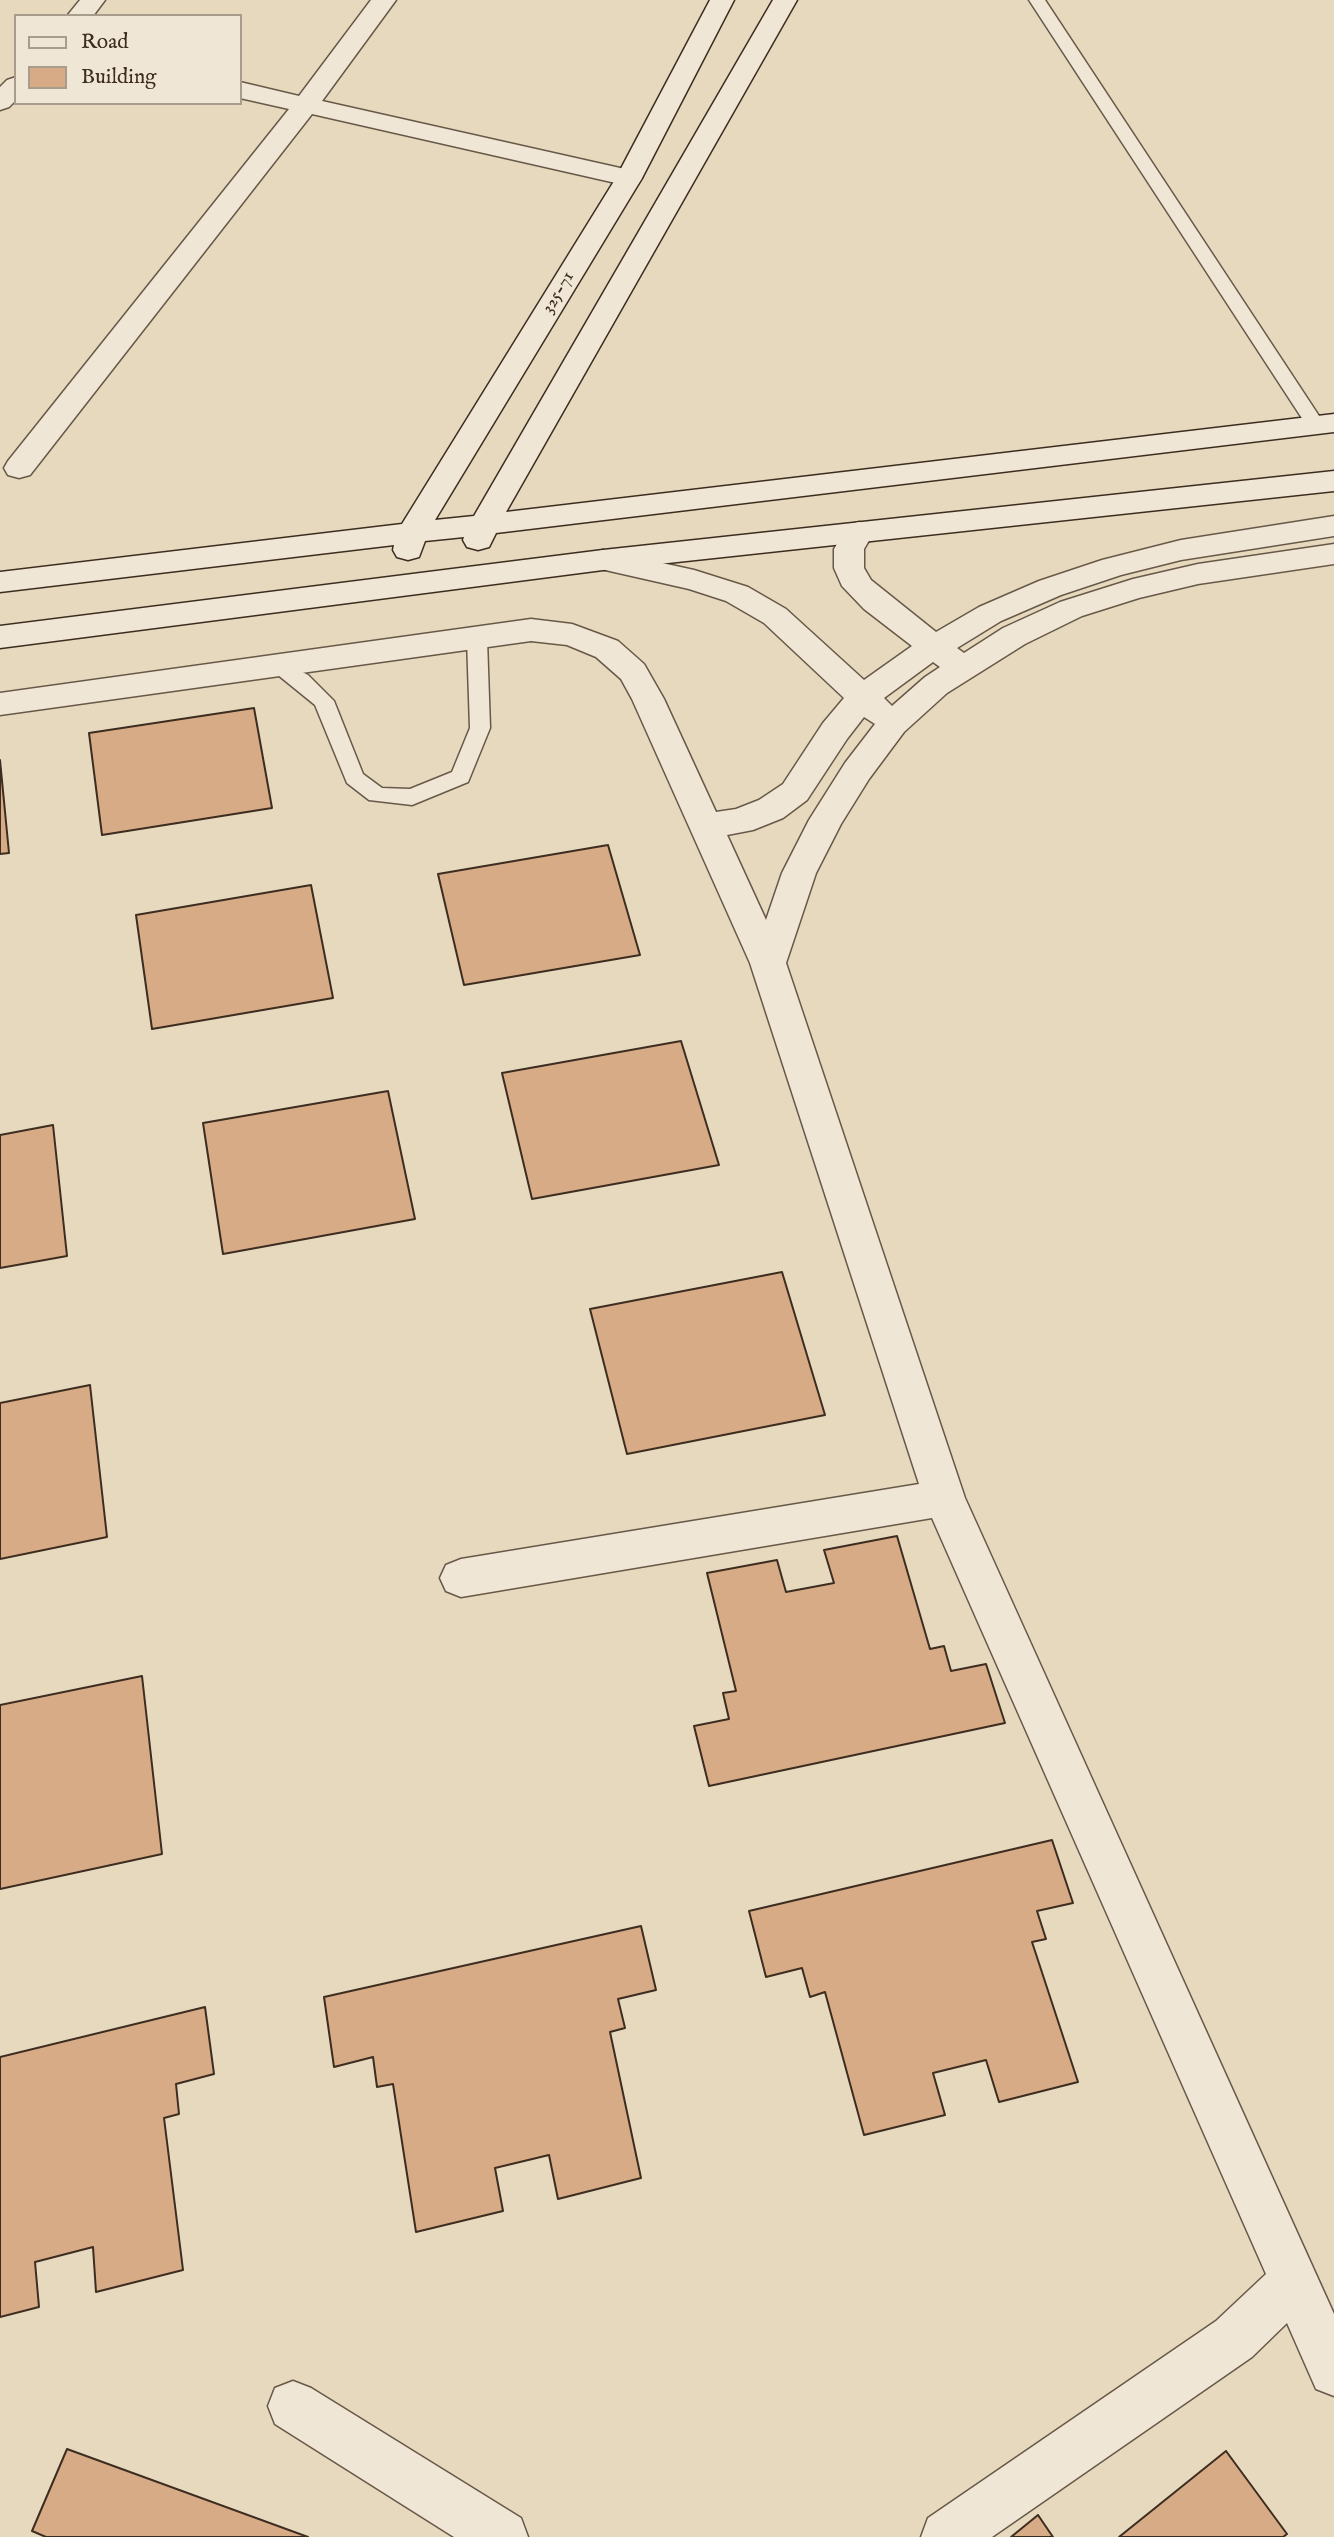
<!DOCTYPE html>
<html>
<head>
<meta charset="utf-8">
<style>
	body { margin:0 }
	#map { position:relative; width:1334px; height:2537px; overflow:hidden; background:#e7d9be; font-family:"IM FELL English",serif }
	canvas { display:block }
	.legend { position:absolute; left:14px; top:14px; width:228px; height:91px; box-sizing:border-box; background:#efe6d5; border:2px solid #a89c8d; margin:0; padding:9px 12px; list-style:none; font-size:21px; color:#3d2d20 }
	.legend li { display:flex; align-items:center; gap:14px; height:35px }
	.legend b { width:35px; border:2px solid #a89c8d }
</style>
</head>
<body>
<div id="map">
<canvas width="1334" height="2537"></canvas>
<ul class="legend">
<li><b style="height:9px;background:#efe6d5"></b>Road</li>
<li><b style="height:19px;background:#d8ab87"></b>Building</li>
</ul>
</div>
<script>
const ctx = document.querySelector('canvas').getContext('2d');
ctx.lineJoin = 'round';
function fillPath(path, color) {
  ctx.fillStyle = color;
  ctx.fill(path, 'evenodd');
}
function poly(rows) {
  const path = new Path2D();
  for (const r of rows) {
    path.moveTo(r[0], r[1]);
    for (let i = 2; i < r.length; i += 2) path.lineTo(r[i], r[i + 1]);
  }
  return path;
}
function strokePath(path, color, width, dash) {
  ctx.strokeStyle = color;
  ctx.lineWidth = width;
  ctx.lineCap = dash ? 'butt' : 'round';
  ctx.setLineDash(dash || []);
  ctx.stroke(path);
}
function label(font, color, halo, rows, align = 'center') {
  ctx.font = font + ' "IM FELL English",serif';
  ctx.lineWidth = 5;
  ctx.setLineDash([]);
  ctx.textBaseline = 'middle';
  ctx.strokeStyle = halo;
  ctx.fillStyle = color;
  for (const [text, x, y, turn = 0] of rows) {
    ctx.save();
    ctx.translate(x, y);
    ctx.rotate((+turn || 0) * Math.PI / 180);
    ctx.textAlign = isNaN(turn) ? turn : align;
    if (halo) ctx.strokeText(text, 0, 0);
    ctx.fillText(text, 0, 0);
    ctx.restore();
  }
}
const building = poly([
	[254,708,272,808,102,835,89,733,254,708],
	[0,760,9,853,0,854,0,760],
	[608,845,640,955,464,985,438,874,608,845],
	[311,885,333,998,152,1029,136,915,311,885],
	[681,1041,719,1165,532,1199,502,1073,681,1041],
	[388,1091,415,1219,223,1254,203,1123,388,1091],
	[53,1125,67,1256,0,1268,0,1135,53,1125],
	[782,1272,825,1415,627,1454,590,1309,782,1272],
	[90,1385,107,1537,0,1559,0,1403,90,1385],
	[897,1536,930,1649,944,1646,951,1671,986,1664,1005,1723,709,1786,694,1726,729,1719,723,1693,736,1691,707,1573,777,1560,786,1592,834,1583,824,1550,897,1536],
	[142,1676,162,1854,0,1889,0,1705,142,1676],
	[1052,1840,1073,1903,1037,1911,1046,1939,1032,1942,1078,2082,999,2102,986,2060,933,2073,945,2115,864,2135,825,1992,810,1997,802,1968,766,1977,749,1911,1052,1840],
	[641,1926,656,1990,618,1999,625,2028,610,2032,641,2178,558,2199,549,2155,495,2168,503,2211,416,2232,393,2084,377,2087,373,2057,334,2067,324,1997,641,1926],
	[205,2007,214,2074,176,2084,179,2114,164,2118,183,2270,96,2292,93,2247,35,2262,39,2307,0,2317,0,2057,205,2007],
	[67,2449,308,2537,46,2537,32,2531,67,2449],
	[1226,2451,1287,2534,1283,2537,1119,2537,1226,2451],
	[1038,2515,1053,2537,1011,2537,1038,2515]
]);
const lane = poly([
	[1029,0,1045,0,1325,425,1323,429,1309,429,1029,0],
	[477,632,484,634,487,639,490,728,468,782,412,805,369,800,347,783,315,705,267,666,270,661,277,659,308,675,334,701,363,774,382,788,410,789,452,772,470,728,467,639,470,634,477,632]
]);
const street = poly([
	[80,0,105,0,93,16,67,16,80,0],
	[371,0,396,0,322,101,629,170,638,172,642,178,638,184,629,186,312,114,30,475,19,478,8,475,4,468,8,461,289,109,240,98,240,82,299,96,371,0],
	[16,77,16,100,9,107,0,110,0,87,7,80,16,77],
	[1334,516,1334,536,1181,560,1121,575,1061,595,1001,621,957,648,964,653,1003,628,1060,602,1133,579,1198,564,1334,544,1334,564,1198,584,1139,598,1082,616,1025,644,947,693,904,732,869,779,841,824,816,873,786,963,965,1498,1334,2314,1334,2396,1316,2389,1287,2323,1252,2357,992,2537,921,2537,928,2518,1216,2321,1266,2274,932,1518,461,1597,446,1591,440,1578,446,1565,461,1559,919,1484,750,963,632,699,621,679,596,657,567,645,531,641,0,715,0,693,531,619,572,624,618,641,644,664,664,699,716,812,736,809,759,800,783,784,823,723,844,698,764,623,726,601,689,589,592,567,588,560,592,553,603,550,694,570,748,587,786,609,864,680,912,646,864,609,842,586,834,568,834,549,848,525,859,522,870,525,874,532,864,549,864,568,871,580,936,632,979,607,1039,581,1102,560,1181,540,1334,516],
	[933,662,940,667,925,677,892,706,884,698,933,662],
	[864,717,875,724,845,763,809,820,782,873,766,920,727,835,753,830,783,818,807,800,847,739,864,717],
	[293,2381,311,2388,521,2518,528,2537,454,2537,275,2424,268,2406,275,2388,293,2381]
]);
const secondary = poly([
	[710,0,734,0,642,178,435,520,474,516,773,0,797,0,506,512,1334,414,1334,432,496,533,489,547,478,550,467,547,463,540,464,537,425,541,419,557,408,560,397,557,393,550,394,545,0,592,0,572,402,524,616,178,710,0],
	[1334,471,1334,491,603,570,0,648,0,626,603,550,1334,471]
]);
const farStreetnames = [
	["325-71",559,293,-59]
];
fillPath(building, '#d8ab87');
strokePath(building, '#3d2d20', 2);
strokePath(lane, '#685848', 3);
strokePath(street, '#685848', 3);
strokePath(secondary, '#3d2d20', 3);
fillPath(lane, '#efe6d5');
fillPath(street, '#efe6d5');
fillPath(secondary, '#efe6d5');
label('18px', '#3d2d20', '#efe6d5', farStreetnames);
</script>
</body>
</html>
